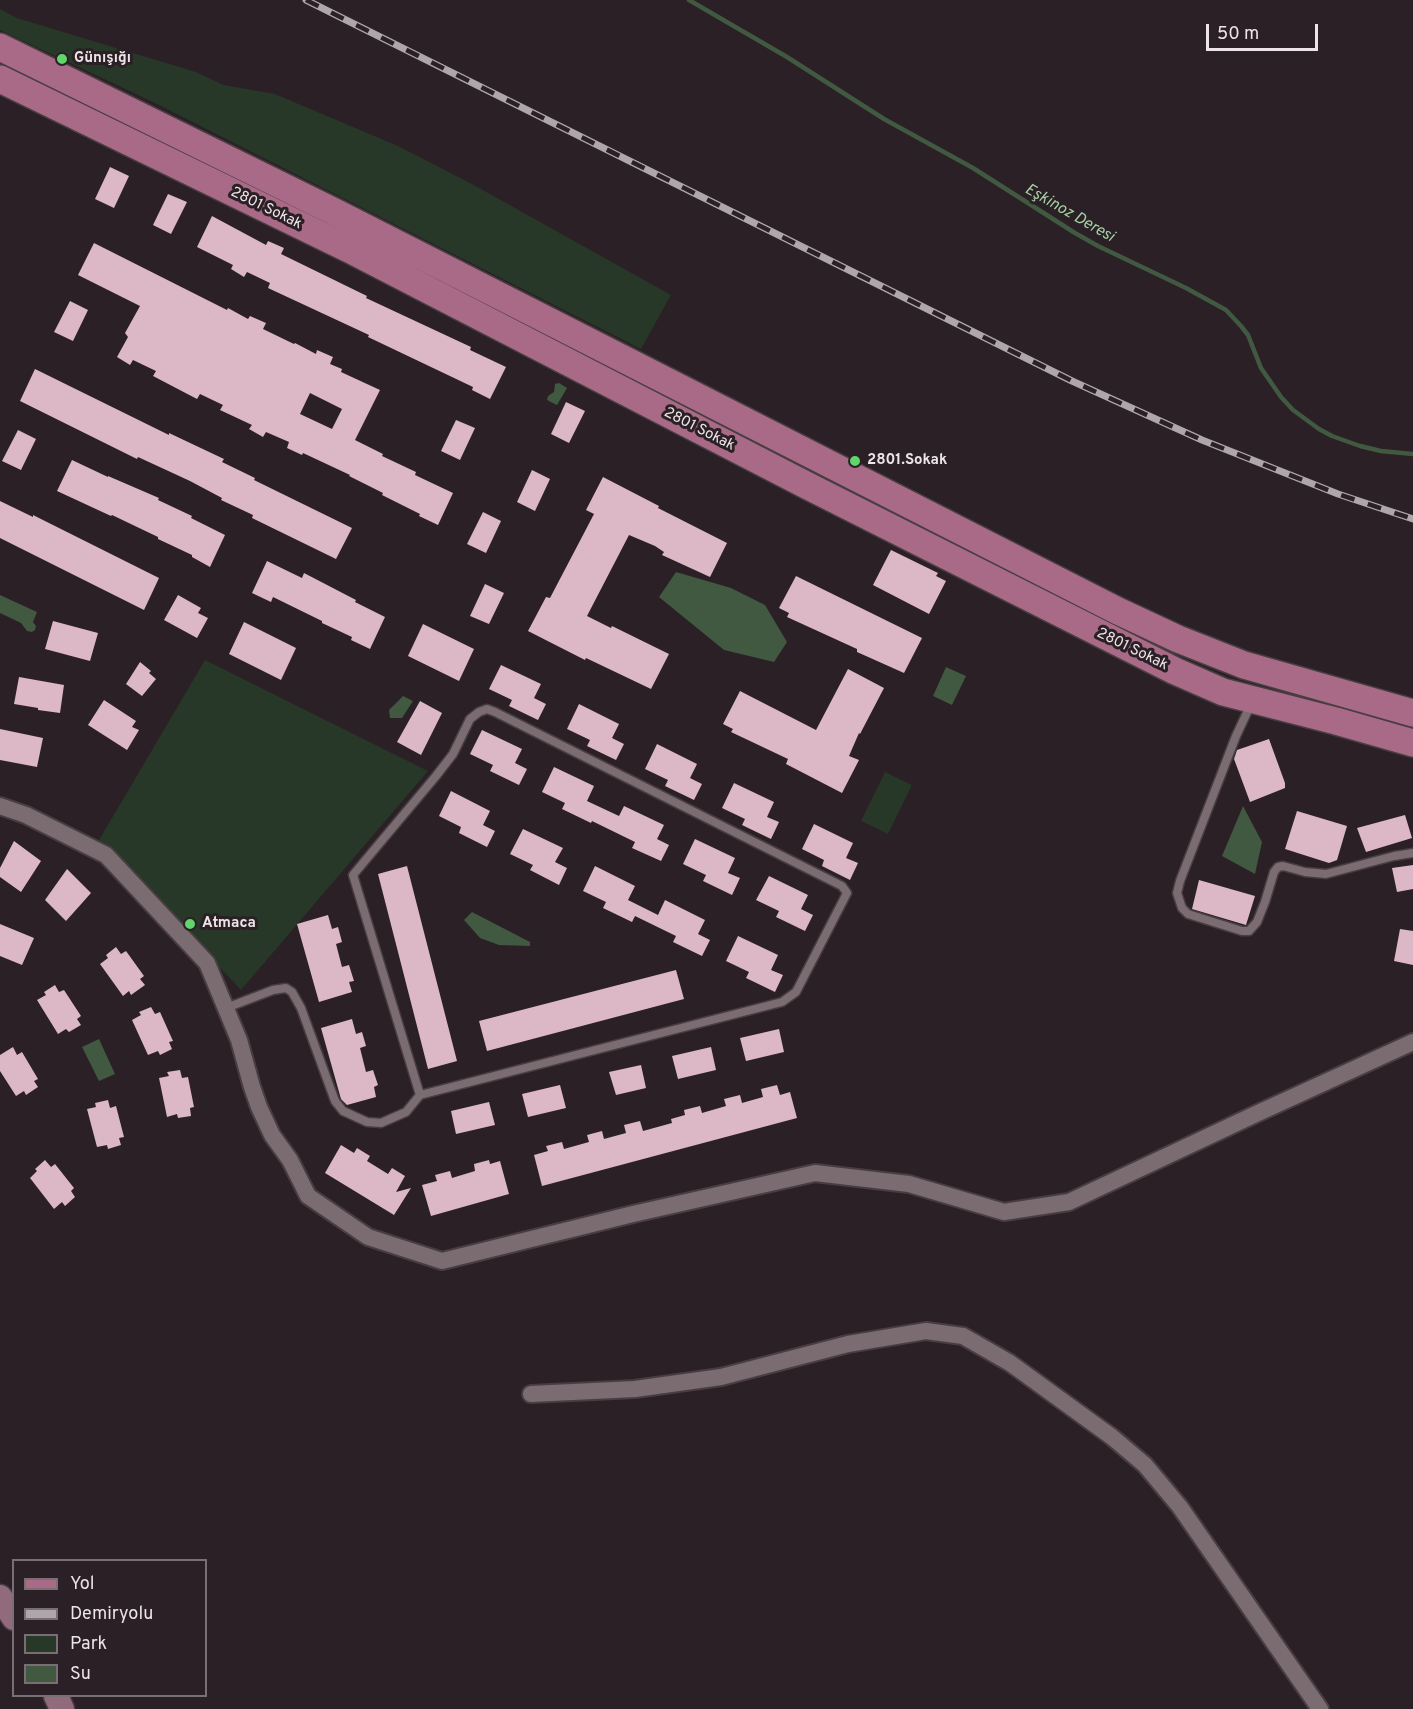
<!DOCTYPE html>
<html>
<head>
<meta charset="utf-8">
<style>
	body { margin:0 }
	#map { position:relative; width:1413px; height:1709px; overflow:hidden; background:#2b2025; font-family:Overpass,sans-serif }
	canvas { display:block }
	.legend { position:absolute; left:12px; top:1559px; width:195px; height:138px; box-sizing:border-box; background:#2b2025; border:2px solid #786e73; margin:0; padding:8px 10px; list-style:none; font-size:18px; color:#ece4e7 }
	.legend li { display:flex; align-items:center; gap:12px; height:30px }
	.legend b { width:30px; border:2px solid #786e73 }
	.scale { position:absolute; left:1206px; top:24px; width:112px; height:27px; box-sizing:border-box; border:3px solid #ece4e7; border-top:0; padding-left:8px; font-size:18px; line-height:21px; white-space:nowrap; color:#ece4e7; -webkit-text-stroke:4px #2b2025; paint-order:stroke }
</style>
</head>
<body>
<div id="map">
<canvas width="1413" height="1709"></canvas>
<ul class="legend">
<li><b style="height:8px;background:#a96a87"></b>Yol</li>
<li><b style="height:8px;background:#afa6aa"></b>Demiryolu</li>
<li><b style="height:16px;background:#273728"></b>Park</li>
<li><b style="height:16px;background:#415841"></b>Su</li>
</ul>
<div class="scale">50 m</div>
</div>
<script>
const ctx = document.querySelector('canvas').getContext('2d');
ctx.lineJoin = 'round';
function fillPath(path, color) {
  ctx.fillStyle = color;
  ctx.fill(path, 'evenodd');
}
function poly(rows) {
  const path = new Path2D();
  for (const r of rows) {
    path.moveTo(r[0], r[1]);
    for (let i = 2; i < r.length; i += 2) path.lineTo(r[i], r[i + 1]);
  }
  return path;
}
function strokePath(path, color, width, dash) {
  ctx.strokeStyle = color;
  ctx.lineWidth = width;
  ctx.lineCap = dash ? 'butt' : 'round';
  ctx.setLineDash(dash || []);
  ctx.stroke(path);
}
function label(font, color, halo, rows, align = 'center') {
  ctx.font = font + ' Overpass,sans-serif';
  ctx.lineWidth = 6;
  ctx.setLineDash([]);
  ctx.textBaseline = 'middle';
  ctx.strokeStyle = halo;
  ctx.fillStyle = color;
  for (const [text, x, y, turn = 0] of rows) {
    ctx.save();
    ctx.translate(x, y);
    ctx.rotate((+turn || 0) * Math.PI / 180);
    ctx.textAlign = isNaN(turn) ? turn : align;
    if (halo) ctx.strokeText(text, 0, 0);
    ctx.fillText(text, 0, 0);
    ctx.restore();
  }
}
const green = poly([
	[0,9,17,18,196,72,224,85,275,94,398,146,472,184,671,295,641,349,153,102,0,30],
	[205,660,428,771,241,990,99,840],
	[885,772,912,785,888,834,861,821]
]);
const water = poly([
	[559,383,567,388,557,405,547,400,548,396,554,392,555,384],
	[676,572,731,588,765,605,787,642,774,662,724,650,659,597],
	[0,595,37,612,33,622,36,626,35,630,32,632,27,631,21,623,0,613],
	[946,667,966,676,952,705,933,696],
	[403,696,413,701,402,718,390,718,389,710],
	[1243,806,1262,842,1255,874,1222,856],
	[472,912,530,942,530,946,499,945,480,938,464,920],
	[99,1039,115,1074,99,1081,82,1047]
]);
const stream = poly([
	[689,0,787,57,884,119,973,168,1075,233,1098,246,1186,288,1226,310,1241,326,1248,335,1261,368,1281,397,1293,410,1319,429,1332,436,1360,446,1381,451,1413,454]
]);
const building = poly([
	[110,167,129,176,114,208,95,199],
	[168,194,187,202,171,234,153,225],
	[212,216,266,245,268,241,284,248,281,254,367,296,366,298,471,347,470,350,506,367,490,399,472,390,473,387,368,337,369,335,268,288,270,283,247,272,244,277,231,269,233,265,197,247],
	[94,243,227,310,228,308,248,319,250,316,266,323,263,329,294,344,295,343,316,354,317,350,333,357,330,364,342,369,341,372,380,390,355,440,383,454,382,456,416,472,415,475,453,493,438,525,419,516,420,514,382,495,383,493,349,476,350,475,303,453,302,455,287,448,289,442,266,432,263,437,249,429,252,425,220,410,223,405,200,394,197,399,153,376,156,371,133,360,130,365,117,357,128,337,125,333,140,306,78,275],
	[310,393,342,409,332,429,300,414],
	[70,301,88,310,73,341,54,332],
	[35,369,169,435,169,433,224,459,222,462,255,478,254,480,352,528,336,559,252,518,253,515,221,500,222,498,190,481,138,457,137,459,20,401],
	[566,402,585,411,569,443,551,434],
	[456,420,475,428,460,460,441,451],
	[18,430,36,439,21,470,2,461],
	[72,460,108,477,108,476,159,498,158,500,192,516,191,518,225,535,210,567,192,557,192,555,158,539,158,537,112,515,111,516,57,491],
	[532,470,550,479,535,511,517,502],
	[603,477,659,506,658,508,727,543,710,577,662,555,664,552,655,546,629,535,587,616,611,628,612,626,669,654,651,689,586,658,585,660,528,631,546,597,550,598,594,514,586,510],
	[0,501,33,517,33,515,159,578,144,610,0,538],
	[483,512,501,521,486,553,467,544],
	[891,550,938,573,936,576,946,581,929,614,873,585],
	[267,561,302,578,304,573,356,600,355,602,385,617,370,649,351,640,352,637,322,623,322,621,273,597,271,602,252,593],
	[796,576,922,638,904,673,857,652,857,649,787,617,789,613,779,608],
	[485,584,504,593,489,624,470,616],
	[178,595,201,608,198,613,208,618,197,638,164,620],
	[53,621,98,633,90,661,45,649],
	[244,622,296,648,281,680,229,654],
	[423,624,474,649,459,681,408,656],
	[140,662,151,671,149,673,156,679,142,696,126,684],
	[501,665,541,684,534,698,546,704,538,720,509,706,512,700,489,689],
	[848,669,884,688,860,734,859,733,849,756,859,760,842,793,786,764,788,759,731,732,733,729,723,724,740,691,816,730],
	[19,677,64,685,60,713,38,710,38,708,14,704],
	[104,700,136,721,132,727,139,730,127,750,88,725],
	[420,701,442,713,421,755,397,742],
	[579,704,619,724,612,738,624,744,616,760,587,746,590,740,567,729],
	[0,729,43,738,37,767,0,760],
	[482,730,522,749,515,763,527,769,519,785,490,771,493,765,470,754],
	[1269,739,1285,783,1285,788,1250,802,1234,759,1237,750],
	[657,744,697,764,690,778,702,784,694,800,665,786,668,780,645,769],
	[554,767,594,786,587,801,619,816,624,806,664,825,657,839,669,845,661,861,632,848,635,842,592,821,591,823,562,809,565,803,542,792],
	[734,783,774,802,767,817,779,822,771,839,742,825,745,819,722,808],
	[451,791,490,811,483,825,495,831,487,847,459,833,461,827,439,816],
	[1297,811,1347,826,1337,860,1329,863,1285,849],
	[1405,815,1412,838,1366,852,1357,828],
	[814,824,853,843,846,858,858,863,850,880,822,866,824,860,802,849],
	[523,829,563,848,555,862,567,868,559,885,530,870,533,865,510,854],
	[695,839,735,858,728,873,740,878,732,895,703,881,706,875,683,864],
	[14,841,41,861,21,892,0,877,0,868],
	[1413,865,1413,889,1397,892,1392,868],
	[407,866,457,1061,428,1069,378,874],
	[595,866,635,886,628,900,658,915,665,900,705,920,698,934,710,940,702,956,673,942,676,936,635,916,632,922,603,908,606,902,583,891],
	[67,869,91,893,66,921,45,900],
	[769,876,808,895,801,909,813,915,805,931,776,917,779,911,756,900],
	[1199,880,1255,896,1246,925,1192,909],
	[328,915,332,929,338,927,342,942,336,944,342,967,349,965,354,981,349,982,352,992,319,1002,297,924],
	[0,924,34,938,22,965,0,956],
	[1400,929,1413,931,1413,965,1394,961],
	[738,936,778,955,771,970,783,975,775,992,746,978,749,972,726,961],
	[116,947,121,954,126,951,144,976,140,979,145,985,131,995,129,991,123,996,100,964,108,958,106,955],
	[676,970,684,999,487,1051,479,1021],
	[55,985,59,992,64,990,81,1016,77,1019,81,1025,69,1032,66,1029,58,1034,37,1000,46,995,44,992],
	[151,1007,155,1014,160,1012,173,1041,169,1042,172,1049,160,1055,158,1051,148,1055,132,1020,141,1015,139,1012],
	[352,1019,356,1034,362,1032,366,1046,360,1048,366,1072,373,1070,378,1085,374,1087,376,1097,347,1105,341,1099,321,1028],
	[779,1029,784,1052,746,1061,740,1038],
	[13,1047,17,1055,22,1052,38,1079,34,1081,38,1087,26,1095,24,1091,16,1096,0,1071,0,1055],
	[711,1047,716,1070,678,1079,672,1056],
	[641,1065,646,1088,616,1095,609,1072],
	[180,1070,182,1078,188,1077,194,1107,190,1108,191,1116,178,1118,177,1114,167,1117,159,1078,169,1076,167,1072],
	[560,1085,566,1108,528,1117,522,1094],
	[777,1085,780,1095,790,1092,797,1118,542,1186,534,1155,548,1151,546,1146,562,1142,564,1149,589,1142,587,1135,602,1131,604,1139,626,1133,624,1125,640,1121,643,1131,672,1123,671,1119,685,1115,684,1110,700,1106,702,1113,726,1106,724,1099,740,1095,742,1103,763,1097,761,1089],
	[108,1100,110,1108,116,1106,124,1137,119,1138,121,1145,108,1149,107,1145,97,1147,87,1109,96,1107,95,1103],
	[489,1102,495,1125,456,1134,451,1111],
	[341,1145,354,1153,357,1148,370,1156,367,1161,388,1174,392,1168,405,1176,396,1192,411,1188,394,1215,325,1173],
	[45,1160,51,1167,55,1164,74,1188,71,1191,75,1197,65,1206,62,1202,54,1209,30,1178,37,1171,35,1169],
	[489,1160,490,1164,500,1161,509,1194,431,1216,422,1185,437,1181,435,1175,450,1171,452,1178,475,1171,474,1164]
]);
const lane = poly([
	[1252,702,1236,736,1180,881,1177,893,1182,908,1188,914,1242,931,1249,931,1257,922,1265,902,1274,872,1278,867,1283,866,1305,872,1326,874,1394,856,1413,853],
	[226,1008,273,990,286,988,292,992,301,1008,335,1101,343,1111,367,1122,381,1123,406,1112,420,1095,782,1002,796,992,847,893,842,886,495,712,487,709,479,712,470,719,453,754,436,776,353,875,420,1095]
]);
const street = poly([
	[0,806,26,815,106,855,207,963,239,1040,252,1087,259,1107,272,1135,290,1160,308,1196,368,1237,442,1261,633,1214,815,1173,909,1184,1004,1212,1069,1202,1258,1113,1413,1042],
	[531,1394,635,1389,721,1377,848,1344,926,1331,963,1336,1010,1363,1112,1437,1145,1465,1180,1507,1320,1709]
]);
const secondary = poly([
	[0,1597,14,1618],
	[56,1696,62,1709]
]);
const primary = poly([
	[0,47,335,212,1118,611,1178,639,1244,665,1413,713],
	[0,79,349,249,808,486,1175,671,1223,692,1336,721,1413,743]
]);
const rail = poly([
	[306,0,1072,381,1202,440,1338,494,1413,519]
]);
const markers = [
	[62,59,6,"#60d56b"],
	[855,461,6,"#60d56b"],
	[190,924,6,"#60d56b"]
];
const poiNames = [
	["Günışığı",74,59],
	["2801.Sokak",867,461],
	["Atmaca",202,924]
];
const streetNames = [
	["2801 Sokak",266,209,26],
	["2801 Sokak",699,430,27],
	["2801 Sokak",1132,650,26]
];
const waterNames = [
	["Eşkinoz Deresi",1069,214,30]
];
fillPath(green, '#273728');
fillPath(water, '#415841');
strokePath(stream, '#415841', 4.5);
fillPath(building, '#dcb7c6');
strokePath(lane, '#483e42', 11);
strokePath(street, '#483e42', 20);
strokePath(secondary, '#483e42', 27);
strokePath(primary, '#483e42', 30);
strokePath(lane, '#7a6c71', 8);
strokePath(street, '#7a6c71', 16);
strokePath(secondary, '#916b7c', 24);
strokePath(primary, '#a96a87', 27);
strokePath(rail, '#afa6aa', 7);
strokePath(rail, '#2b2025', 4.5, [14]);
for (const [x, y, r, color] of markers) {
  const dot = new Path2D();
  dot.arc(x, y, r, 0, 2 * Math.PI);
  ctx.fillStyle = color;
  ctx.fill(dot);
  strokePath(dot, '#2b2025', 2);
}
label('bold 15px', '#ece4e7', '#2b2025', poiNames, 'left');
label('15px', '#ece4e7', '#2b2025', streetNames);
label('italic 16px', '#a4d1a5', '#2b2025', waterNames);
</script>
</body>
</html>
